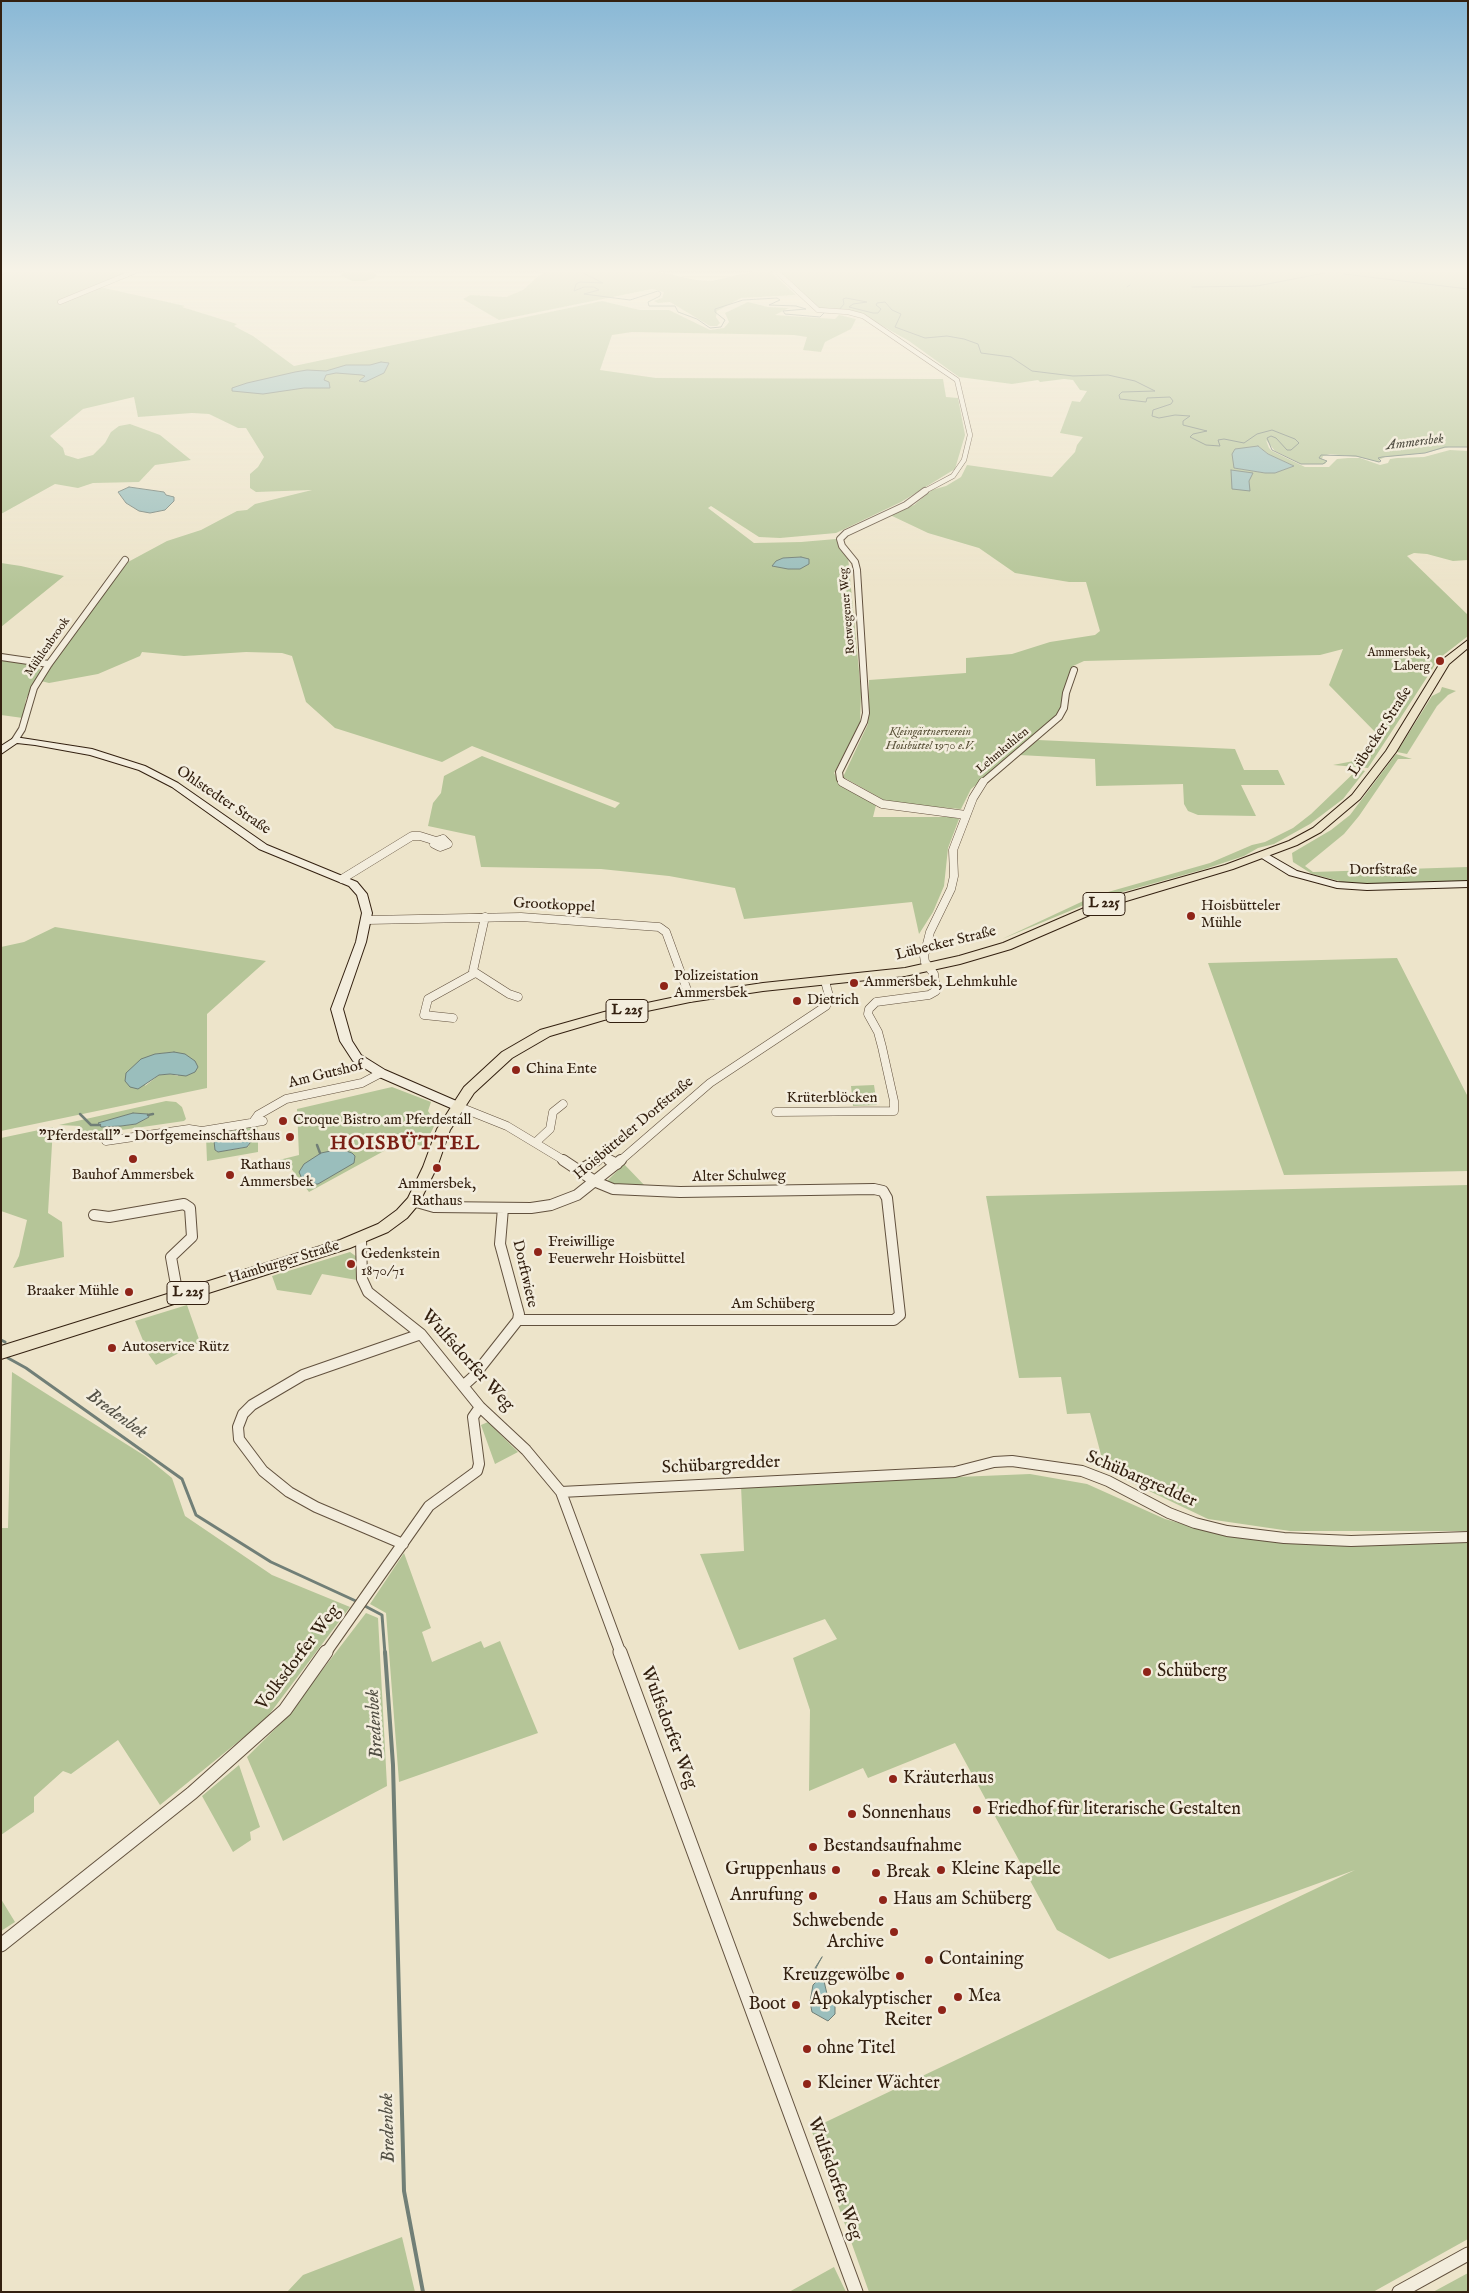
<!DOCTYPE html>
<html>
<head>
<meta charset="utf-8">
<style>
	body { margin:0 }
	#map { position:relative; width:1469px; height:2293px; overflow:hidden; background:#ede4ca; font-family:"IM FELL English",serif }
	canvas { display:block }
	.frame { position:absolute; inset:0; border:2px solid #332010; pointer-events:none }
</style>
</head>
<body>
<div id="map">
<canvas width="1469" height="2293"></canvas>
<div class="frame"></div>
</div>
<script>
const ctx = document.querySelector('canvas').getContext('2d');
ctx.lineJoin = 'round';
function fillPath(path, color) {
  ctx.fillStyle = color;
  ctx.fill(path, 'evenodd');
}
function poly(rows) {
  const path = new Path2D();
  for (const r of rows) {
    path.moveTo(r[0], r[1]);
    for (let i = 2; i < r.length; i += 2) path.lineTo(r[i], r[i + 1]);
  }
  return path;
}
function strokePath(path, color, width, dash) {
  ctx.strokeStyle = color;
  ctx.lineWidth = width;
  ctx.lineCap = dash ? 'butt' : 'round';
  ctx.setLineDash(dash || []);
  ctx.stroke(path);
}
function label(font, color, halo, rows, align = 'center') {
  ctx.font = font + ' "IM FELL English",serif';
  ctx.lineWidth = 5;
  ctx.setLineDash([]);
  ctx.textBaseline = 'middle';
  ctx.strokeStyle = halo;
  ctx.fillStyle = color;
  for (const [text, x, y, turn = 0] of rows) {
    ctx.save();
    ctx.translate(x, y);
    ctx.rotate((+turn || 0) * Math.PI / 180);
    ctx.textAlign = isNaN(turn) ? turn : align;
    if (halo) ctx.strokeText(text, 0, 0);
    ctx.fillText(text, 0, 0);
    ctx.restore();
  }
}
const green = poly([
	[1,268,141,268,100,287,185,306,182,307,237,324,234,326,253,336,294,366,602,301,640,310,669,310,710,330,724,328,729,322,725,313,748,302,768,307,789,308,775,315,835,319,839,315,856,319,851,329,825,342,821,352,803,350,807,337,794,335,632,332,612,335,600,370,656,378,943,379,946,397,958,398,965,435,955,469,901,502,836,533,780,538,759,537,711,506,708,508,754,543,801,542,836,539,848,557,861,692,860,725,834,773,840,784,876,805,873,817,952,817,959,819,948,848,944,886,933,912,919,934,912,902,744,919,735,888,669,876,601,869,481,867,475,836,428,826,433,803,441,793,444,776,482,756,615,808,620,803,472,746,442,762,335,728,306,702,292,656,282,653,246,652,184,656,142,652,140,656,98,674,49,683,41,681,40,675,128,562,167,541,201,530,237,511,247,510,255,504,312,490,256,492,250,488,250,474,258,467,264,457,246,428,238,428,209,414,192,413,138,417,134,397,83,409,50,436,63,448,65,455,78,459,93,455,105,443,111,432,119,426,130,424,160,435,191,460,155,465,139,482,93,483,78,488,55,484,1,514],
	[541,268,641,268,696,280,712,281,764,269,772,273,796,295,741,298,717,311,716,317,720,323,717,326,710,326,670,302,658,303,654,301,662,298,664,292,652,289,499,320,463,299,470,295,506,297,523,290,544,271],
	[825,268,1468,268,1468,447,1449,447,1425,453,1385,457,1379,460,1381,461,1379,462,1358,457,1330,454,1323,456,1322,459,1327,461,1325,464,1301,464,1275,451,1266,440,1269,448,1272,451,1305,467,1329,467,1337,459,1348,458,1360,458,1380,465,1388,463,1390,459,1397,458,1424,457,1450,450,1468,451,1468,560,1453,561,1427,554,1414,553,1407,556,1468,615,1468,636,1437,660,1433,668,1368,768,1333,765,1359,760,1380,737,1329,685,1343,649,1320,655,1084,661,1073,666,1062,696,1063,707,1058,716,971,789,961,809,889,803,843,777,868,724,869,680,966,673,966,658,1012,654,1050,642,1095,635,1100,631,1086,582,1069,582,1015,573,979,548,928,533,890,515,914,505,932,490,946,486,961,477,967,465,1052,477,1075,452,1077,445,1083,437,1060,433,1072,401,1080,402,1087,391,1080,390,1073,380,1064,379,1040,382,1038,380,1012,384,959,377,909,341,863,315,819,308,778,271,785,269],
	[1258,446,1268,454,1294,466,1275,473,1265,473,1234,468],
	[363,269,375,272,377,277,365,281,352,281,340,275,345,271],
	[1,563,21,566,64,576,1,627],
	[1,659,31,663,42,671,26,699,23,718,1,715],
	[1442,687,1456,691,1448,695,1437,706,1407,754,1397,752,1432,696,1440,692],
	[1038,740,1235,749,1244,770,1278,770,1285,785,1241,785,1256,816,1198,815,1188,811,1184,804,1183,784,1096,786,1095,759,1019,755],
	[1396,754,1412,759,1398,759,1359,816,1344,834,1305,866,1313,872,1468,867,1468,881,1376,884,1343,882,1312,874,1293,862,1292,853,1331,830,1350,815],
	[1358,769,1365,771,1343,799,1310,824,1274,844,1258,848,1244,856,1205,869,1101,898,1002,939,1094,896,1210,863,1252,845,1265,842,1293,828,1311,814],
	[55,927,266,961,207,1014,207,1088,1,1131,1,947,24,942],
	[174,1052,178,1076,170,1074,159,1075,145,1086,155,1054],
	[1397,958,1468,1097,1468,1171,1284,1175,1208,963],
	[874,1085,877,1105,853,1106,851,1086],
	[392,1087,431,1102,428,1111,432,1117,437,1120,424,1147,404,1140,309,1192,290,1167,279,1160,299,1155,297,1109],
	[166,1101,176,1102,182,1107,186,1119,184,1121,59,1139,80,1131,80,1126,59,1125],
	[133,1113,148,1114,149,1117,136,1124,121,1126,101,1127,99,1123],
	[254,1125,258,1128,258,1152,207,1161,206,1137,208,1134],
	[249,1133,250,1143,248,1147,218,1152,215,1150,215,1141],
	[53,1127,48,1213,62,1222,64,1257,13,1268,19,1256,27,1220,1,1211,1,1138],
	[624,1164,647,1188,612,1185,607,1181],
	[1468,1185,1468,1531,1290,1531,1208,1519,1105,1470,1090,1413,1067,1414,1061,1377,1019,1378,986,1196],
	[350,1252,357,1257,357,1280,322,1274,311,1295,277,1290,272,1276],
	[187,1305,200,1342,156,1365,149,1355,135,1321],
	[12,1372,145,1456,172,1478,185,1516,272,1575,350,1607,265,1720,160,1805,118,1740,71,1774,63,1771,34,1797,34,1812,1,1835,1,1528,8,1528],
	[488,1422,518,1452,495,1464,481,1425],
	[1030,1474,1087,1484,1165,1519,1211,1532,1311,1545,1468,1541,1468,2239,1373,2292,869,2292,811,2129,1355,1870,1109,1959,1057,1930,955,1743,868,1778,863,1768,809,1791,810,1710,793,1658,837,1639,825,1619,739,1650,700,1554,744,1551,741,1486],
	[404,1553,431,1628,422,1632,432,1662,481,1641,484,1648,500,1641,538,1733,399,1782,386,1613,370,1604],
	[366,1613,378,1618,387,1786,283,1841,247,1757,284,1720],
	[239,1765,260,1827,250,1832,251,1840,233,1852,202,1796],
	[1,1899,15,1922,1,1931],
	[402,2237,415,2292,287,2292,303,2275],
	[834,2267,846,2292,789,2292],
	[1468,2273,1468,2292,1433,2292]
]);
const water = poly([
	[381,362,389,363,384,373,365,382,359,381,365,376,362,375,336,373,326,375,324,380,329,382,330,388,304,388,263,394,232,391,232,388,247,383,295,372,307,370,326,371,346,365,370,365,381,362],
	[1258,446,1268,454,1294,466,1275,473,1265,473,1234,468,1232,454,1235,449,1258,446],
	[1231,470,1253,473,1249,481,1250,491,1232,489,1231,470],
	[129,487,164,492,166,495,174,497,174,501,165,510,150,513,139,511,126,503,118,492,129,487],
	[801,557,809,559,809,564,800,569,788,569,772,566,776,561,783,558,801,557],
	[174,1052,185,1054,195,1061,198,1067,195,1072,186,1076,170,1074,159,1075,138,1089,130,1087,125,1081,126,1073,141,1059,155,1054,174,1052],
	[133,1113,148,1114,149,1117,136,1124,121,1126,101,1127,98,1123,133,1113],
	[247,1132,250,1134,250,1143,247,1147,218,1152,215,1150,214,1141,218,1137,247,1132],
	[340,1149,352,1153,355,1156,354,1163,318,1184,308,1184,303,1181,299,1172,304,1164,321,1153,340,1149],
	[822,1957,816,1968,821,1980,824,1981,827,1994,832,1998,835,2007,835,2014,828,2021,812,2012,810,2002,813,1985,819,1979,815,1968,822,1957]
]);
const streamFar3 = poly([
	[538,268,539,271,545,273,556,268],
	[581,268,579,271,603,283,580,282,576,284,574,291,584,287,594,287,599,290,584,294,630,300,658,291,661,293,660,296,648,302,649,306,675,306,678,312,697,319,710,328,721,327,725,320,715,312,715,309,743,300,777,298,780,300,769,305,796,306,806,309,783,311,785,314,820,317,826,311],
	[1344,274,1468,289],
	[2,275,19,268],
	[1127,287,1130,285],
	[1192,287,1257,286,1325,273],
	[839,310,844,304,843,299,846,298,867,302,853,304,849,307,873,313,878,313,881,309,876,305,877,303,885,302,892,310,901,314,895,327,925,338,947,336,964,339,978,344,981,353,1011,357,1032,371,1073,376,1108,375,1135,381,1155,391,1122,392,1119,395,1120,399,1146,402,1147,398,1170,397,1173,401,1171,404,1153,410,1152,416,1159,418,1175,415,1190,416,1183,421,1183,425,1207,431,1193,434,1190,437,1206,445,1220,446,1218,440,1224,439,1244,443,1257,434,1272,430,1295,439,1299,443,1291,450,1287,450,1276,438,1271,436,1267,438,1272,450,1301,464,1323,464,1327,461,1319,458,1321,455,1356,456,1379,462,1381,461,1378,458,1382,457,1425,453,1445,447,1468,447]
]);
const streamFar2 = poly([
	[80,1114,91,1125,100,1125],
	[148,1115,153,1114],
	[317,1145,320,1153]
]);
const streamFar1 = poly([
	[1,1340,5,1342],
	[8,1358,26,1368,182,1479,196,1515,271,1562,358,1602],
	[363,1605,382,1615,385,1654]
]);
const stream = poly([
	[385,1652,393,1765,404,2191,423,2292]
]);
const streetFar4 = poly([
	[785,269,776,271,818,310,848,312,863,316,957,380,970,435,964,460,953,476,923,492],
	[60,302,143,268]
]);
const streetFar3 = poly([
	[1,657,49,664],
	[15,740,22,729,34,688,49,664,125,560],
	[844,783,840,779,839,772,864,722,866,713,857,570,855,562,842,546,840,539,846,533,906,505,925,491],
	[982,783,1059,717,1064,708,1066,693,1074,670]
]);
const streetFar2 = poly([
	[842,782,882,804,966,815],
	[443,839,448,844,440,847,434,844,436,841,443,839],
	[342,879,412,836,420,836,436,841],
	[485,917,473,971,509,994,518,997],
	[367,920,521,917,659,927,666,932,690,998],
	[453,1018,424,1015,428,999,475,973],
	[457,1106,507,1126,565,1161],
	[776,1112,894,1111,894,1101,882,1047,878,1032,868,1014,869,1009,876,1002,929,995,936,991,934,974,925,962,924,956,930,932,951,889,954,876,953,850,973,798,983,782],
	[253,1122,258,1115,286,1099,362,1083,381,1073],
	[106,1141,189,1129,202,1131,263,1121],
	[536,1142,550,1129,553,1112,563,1104],
	[595,1161,603,1157,612,1161],
	[620,1161,710,1083,826,1006,829,996,825,981]
]);
const streetFar1 = poly([
	[609,1160,617,1164],
	[580,1170,597,1160],
	[413,1201,434,1207,531,1208,551,1205,577,1195,621,1160],
	[94,1215,109,1217,184,1204,190,1208,192,1237,171,1257,178,1296],
	[361,1239,362,1279,368,1292,421,1334,480,1407,526,1450,561,1492,621,1654],
	[518,1320,894,1320,900,1315,887,1198,883,1191,874,1189,680,1192,613,1189,596,1182,563,1160],
	[463,1386,473,1377,518,1320,519,1314,500,1244,503,1208],
	[561,1492,955,1472,994,1462,1012,1461,1082,1471,1108,1481,1169,1513,1195,1523,1227,1531,1284,1538,1351,1541,1468,1537],
	[403,1544,316,1507,289,1492,263,1471,239,1439,238,1427,243,1414,252,1405,303,1375,421,1334],
	[325,1654,429,1506,477,1471,479,1464,473,1417,480,1407]
]);
const street = poly([
	[620,1652,856,2292],
	[1,1945,192,1793,285,1710,326,1652],
	[1399,2292,1468,2254]
]);
const secondary = poly([
	[15,737,92,749,145,766,178,783,267,845,357,882,367,894,372,913,366,942,343,1009,352,1041,361,1055,385,1070,461,1103,463,1106,461,1109,453,1109,377,1076,353,1061,340,1041,331,1009,356,942,362,913,357,895,349,886,259,849,172,787,139,770,90,755,35,745,17,743,1,754,1,746,15,737],
	[1264,852,1297,871,1337,882,1367,884,1468,881,1468,887,1367,890,1337,888,1289,875,1260,857,1260,853,1264,852]
]);
const primary = poly([
	[1468,640,1468,648,1449,664,1396,752,1360,799,1321,832,1297,845,1233,869,1113,905,1011,949,960,964,905,976,763,991,690,1002,604,1020,550,1036,512,1058,474,1093,450,1130,437,1167,418,1205,407,1218,388,1232,350,1248,1,1359,1,1346,340,1240,378,1224,397,1210,408,1198,423,1167,437,1129,464,1087,502,1052,540,1030,604,1012,690,994,763,983,905,968,959,956,1003,943,1105,899,1225,865,1289,841,1313,828,1352,795,1386,751,1442,660,1468,640]
]);
const markers = [
	[1440,661,5,"#8f2418"],
	[1191,916,5,"#8f2418"],
	[854,983,5,"#8f2418"],
	[664,986,5,"#8f2418"],
	[797,1001,5,"#8f2418"],
	[516,1070,5,"#8f2418"],
	[283,1121,5,"#8f2418"],
	[290,1137,5,"#8f2418"],
	[133,1159,5,"#8f2418"],
	[437,1168,5,"#8f2418"],
	[230,1175,5,"#8f2418"],
	[538,1252,5,"#8f2418"],
	[351,1264,5,"#8f2418"],
	[129,1292,5,"#8f2418"],
	[112,1348,5,"#8f2418"],
	[1147,1672,5,"#8f2418"],
	[893,1779,5,"#8f2418"],
	[977,1810,5,"#8f2418"],
	[852,1814,5,"#8f2418"],
	[813,1847,5,"#8f2418"],
	[836,1870,5,"#8f2418"],
	[941,1870,5,"#8f2418"],
	[876,1873,5,"#8f2418"],
	[813,1896,5,"#8f2418"],
	[883,1900,5,"#8f2418"],
	[894,1932,5,"#8f2418"],
	[929,1960,5,"#8f2418"],
	[900,1976,5,"#8f2418"],
	[958,1997,5,"#8f2418"],
	[796,2005,5,"#8f2418"],
	[942,2010,5,"#8f2418"],
	[807,2049,5,"#8f2418"],
	[807,2084,5,"#8f2418"]
];
const farStreetnames = [
	["Rotwegener Weg",848,611,-95],
	["Mühlenbrook",48,647,-55],
	["Lehmkuhlen",1003,751,-40]
];
const farPoinames = [
	["Ammersbek,",1430,654],
	["Laberg",1430,668]
];
const farParknames = [
	["Kleingärtnerverein",930,733],
	["Hoisbüttel 1970 e.V.",930,747]
];
const farWaternames = [
	["Ammersbek",1415,443,-7]
];
const shields = [
	[1104,904,42],
	[627,1011,42],
	[188,1293,42]
];
const shieldNames = [
	["L 225",1104,904],
	["L 225",627,1011],
	["L 225",188,1293]
];
const streetNames = [
	["Lübecker Straße",1381,732,-57],
	["Ohlstedter Straße",223,801,34],
	["Dorfstraße",1383,871],
	["Grootkoppel",554,906,3],
	["Lübecker Straße",946,944,-14],
	["Am Gutshof",326,1075,-14],
	["Krüterblöcken",832,1099],
	["Hoisbütteler Dorfstraße",634,1129,-40],
	["Alter Schulweg",739,1177,-1],
	["Hamburger Straße",284,1263,-17],
	["Dorftwiete",524,1274,77],
	["Am Schüberg",773,1305]
];
const poiNames = [
	["Hoisbütteler",1201,907],
	["Mühle",1201,924],
	["Polizeistation",674,977],
	["Ammersbek",674,994],
	["Ammersbek, Lehmkuhle",864,983],
	["Dietrich",807,1001],
	["China Ente",526,1070],
	["Croque Bistro am Pferdestall",293,1121],
	["\"Pferdestall\" - Dorfgemeinschaftshaus",280,1137,"right"],
	["Rathaus",240,1166],
	["Ammersbek",240,1183],
	["Bauhof Ammersbek",133,1176,"center"],
	["Ammersbek,",437,1185,"center"],
	["Rathaus",437,1202,"center"],
	["Freiwillige",548,1243],
	["Feuerwehr Hoisbüttel",548,1260],
	["Gedenkstein",361,1255],
	["1870/71",361,1272],
	["Braaker Mühle",119,1292,"right"],
	["Autoservice Rütz",122,1348]
];
const nearStreetnames = [
	["Wulfsdorfer Weg",467,1361,48],
	["Schübargredder",721,1466,-3],
	["Schübargredder",1141,1480,23],
	["Volksdorfer Weg",299,1658,-53],
	["Wulfsdorfer Weg",668,1728,69],
	["Wulfsdorfer Weg",834,2179,70]
];
const nearPoinames = [
	["Schüberg",1157,1672],
	["Kräuterhaus",903,1779],
	["Friedhof für literarische Gestalten",987,1810],
	["Sonnenhaus",862,1814],
	["Bestandsaufnahme",823,1847],
	["Gruppenhaus",826,1870,"right"],
	["Kleine Kapelle",951,1870],
	["Break",886,1873],
	["Anrufung",803,1896,"right"],
	["Haus am Schüberg",893,1900],
	["Schwebende",884,1922,"right"],
	["Archive",884,1943,"right"],
	["Containing",939,1960],
	["Kreuzgewölbe",890,1976,"right"],
	["Mea",968,1997],
	["Apokalyptischer",932,2000,"right"],
	["Reiter",932,2021,"right"],
	["Boot",786,2005,"right"],
	["ohne Titel",817,2049],
	["Kleiner Wächter",817,2084]
];
const nearWaternames = [
	["Bredenbek",116,1415,36],
	["Bredenbek",376,1724,-94],
	["Bredenbek",389,2128,-92]
];
const districtNames = [
	["HOISBÜTTEL",405,1145]
];
fillPath(green, '#b5c598');
fillPath(water, '#9abebc');
strokePath(water, '#717f77', 1);
strokePath(streamFar3, '#717f77', 1);
strokePath(streamFar2, '#717f77', 2.5);
strokePath(streamFar1, '#717f77', 3);
strokePath(stream, '#717f77', 4);
strokePath(streetFar4, '#62513e', 5.5);
strokePath(streetFar3, '#62513e', 8);
strokePath(streetFar2, '#62513e', 9);
strokePath(streetFar1, '#62513e', 12);
strokePath(street, '#62513e', 15);
strokePath(secondary, '#332010', 2);
strokePath(primary, '#332010', 2);
strokePath(streetFar4, '#f3eddd', 4.5);
strokePath(streetFar3, '#f3eddd', 6);
strokePath(streetFar2, '#f3eddd', 8);
strokePath(streetFar1, '#f3eddd', 10);
strokePath(street, '#f3eddd', 13);
fillPath(secondary, '#f3eddd');
fillPath(primary, '#ede4ca');
const sky = ctx.createLinearGradient(0, 0, 0, 589);
sky.addColorStop(0, '#89b8d6');
sky.addColorStop(0.46, '#f7f3e7');
sky.addColorStop(1, '#f7f3e700');
ctx.fillStyle = sky;
ctx.fillRect(0, 0, 1469, 589);
for (const [x, y, r, color] of markers) {
  const dot = new Path2D();
  dot.arc(x, y, r, 0, 2 * Math.PI);
  ctx.fillStyle = color;
  ctx.fill(dot);
  strokePath(dot, '#f3eddd', 2);
}
label('12px', '#332010', '#f3eddd', farStreetnames);
label('12px', '#332010', '#f3eddd', farPoinames, 'right');
label('italic 12px', '#5a5239', '#f3eddd', farParknames);
label('italic 14px', '#524f44', '#f3eddd', farWaternames);
for (const [x, y, w] of shields) {
  const box = new Path2D();
  box.roundRect(x - w / 2, y - 11.5, w, 23, 4);
  ctx.fillStyle = '#f3eddd';
  ctx.fill(box);
  strokePath(box, '#332010', 1);
}
label('bold 14px', '#332010', null, shieldNames);
label('15px', '#332010', '#f3eddd', streetNames);
label('15px', '#332010', '#f3eddd', poiNames, 'left');
label('18px', '#332010', '#f3eddd', nearStreetnames);
label('18px', '#332010', '#f3eddd', nearPoinames, 'left');
label('italic 19px', '#524f44', '#f3eddd', nearWaternames);
ctx.letterSpacing = '1px';
label('bold 20px', '#7a1f14', '#f3eddd', districtNames);
ctx.letterSpacing = '0px';
</script>
</body>
</html>
